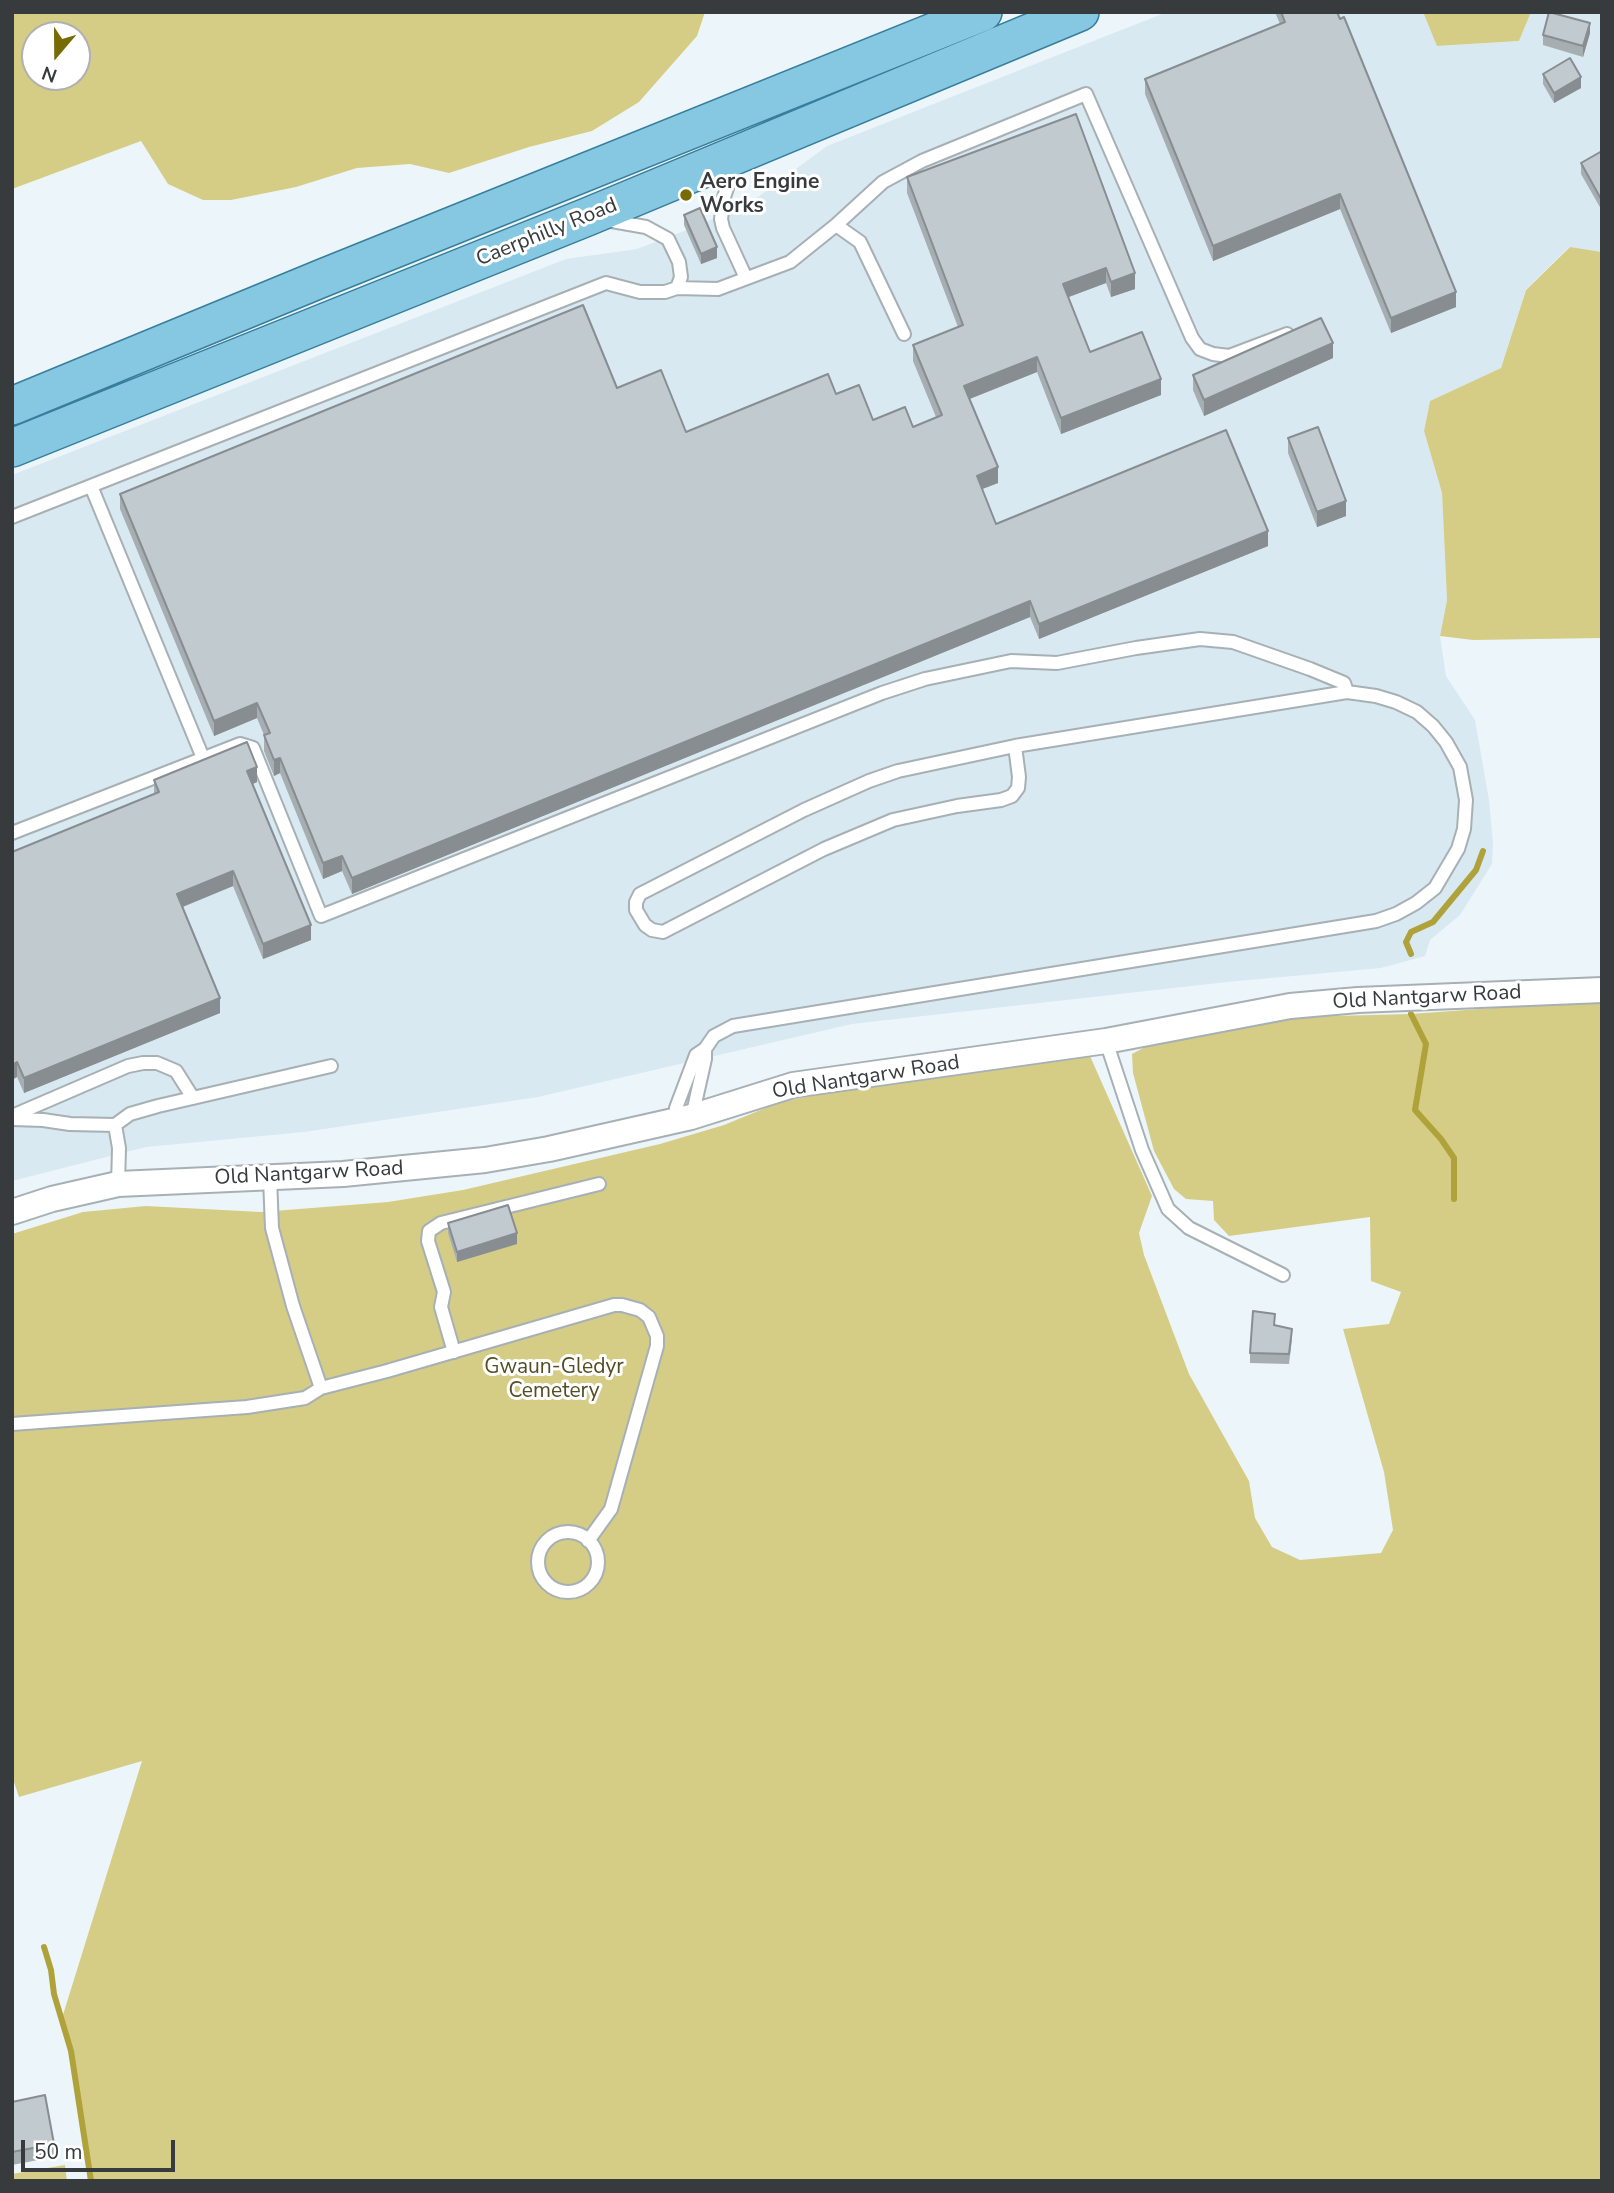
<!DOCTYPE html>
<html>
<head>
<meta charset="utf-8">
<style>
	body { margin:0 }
	#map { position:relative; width:1614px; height:2193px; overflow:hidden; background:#ecf6fa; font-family:"Nunito Sans",sans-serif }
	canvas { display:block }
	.frame { position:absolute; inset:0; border:14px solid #373b3d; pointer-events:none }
	.north { position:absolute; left:21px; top:21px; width:70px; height:70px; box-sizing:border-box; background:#fff; border:2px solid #afb1b1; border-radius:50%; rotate:200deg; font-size:19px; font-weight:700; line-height:28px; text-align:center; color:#373b3d }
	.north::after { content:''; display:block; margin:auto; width:24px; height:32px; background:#766b04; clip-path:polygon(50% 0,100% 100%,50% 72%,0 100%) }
	.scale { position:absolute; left:21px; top:2140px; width:154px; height:32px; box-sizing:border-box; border:4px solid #373b3d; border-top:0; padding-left:9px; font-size:21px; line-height:24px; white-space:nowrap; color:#373b3d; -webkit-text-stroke:5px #fff; paint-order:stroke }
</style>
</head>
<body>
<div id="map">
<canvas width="1614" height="2193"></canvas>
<div class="frame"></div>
<div class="north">N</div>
<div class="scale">50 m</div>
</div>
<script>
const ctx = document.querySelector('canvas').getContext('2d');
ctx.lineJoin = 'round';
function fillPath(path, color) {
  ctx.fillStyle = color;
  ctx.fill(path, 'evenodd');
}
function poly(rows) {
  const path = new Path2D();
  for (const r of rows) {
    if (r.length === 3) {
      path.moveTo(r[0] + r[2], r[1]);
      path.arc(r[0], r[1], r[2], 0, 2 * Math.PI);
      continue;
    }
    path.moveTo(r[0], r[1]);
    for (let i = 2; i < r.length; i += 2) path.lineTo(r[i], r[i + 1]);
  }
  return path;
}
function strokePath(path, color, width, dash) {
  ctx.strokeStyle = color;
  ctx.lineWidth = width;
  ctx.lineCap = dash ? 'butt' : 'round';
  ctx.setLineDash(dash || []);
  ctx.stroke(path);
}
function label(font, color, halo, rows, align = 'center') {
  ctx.font = font + ' "Nunito Sans",sans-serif';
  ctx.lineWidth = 6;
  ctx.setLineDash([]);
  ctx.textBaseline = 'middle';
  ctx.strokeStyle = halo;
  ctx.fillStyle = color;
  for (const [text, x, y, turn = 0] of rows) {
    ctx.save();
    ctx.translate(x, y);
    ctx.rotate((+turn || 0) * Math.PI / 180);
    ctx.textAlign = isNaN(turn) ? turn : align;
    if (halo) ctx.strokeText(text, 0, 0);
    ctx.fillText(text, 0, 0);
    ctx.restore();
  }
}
const built = poly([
	[1167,12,1423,12,1438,46,1519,41,1531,12,1602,13,1602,252,1569,247,1526,289,1501,368,1430,401,1424,431,1442,493,1447,600,1440,636,1446,676,1475,720,1489,800,1493,843,1492,864,1460,915,1430,940,1425,956,1381,968,1227,982,852,1024,538,1097,304,1132,146,1147,12,1181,12,475,566,259,637,249,697,226,754,200,827,146]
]);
const green = poly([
	[12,12,705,12,697,36,639,102,592,131,529,147,449,173,410,164,357,168,296,187,231,200,203,200,168,184,141,141,12,189],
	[35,35,77,35,77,77,35,77],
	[1423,12,1531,12,1519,41,1437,46],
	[1570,247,1602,252,1602,638,1473,640,1440,636,1447,600,1442,493,1424,431,1430,401,1501,368,1526,290],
	[1602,1000,1602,2181,91,2181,71,2051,62,2018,142,1761,19,1797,12,1776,12,1234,83,1212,146,1206,261,1212,388,1202,463,1190,660,1144,724,1125,780,1102,862,1086,976,1069,1090,1056,1152,1196,1139,1233,1144,1255,1189,1374,1249,1481,1255,1518,1272,1547,1300,1560,1381,1553,1393,1530,1384,1472,1343,1329,1389,1324,1401,1292,1371,1281,1370,1217,1229,1236,1214,1220,1213,1201,1186,1199,1174,1189,1154,1151,1133,1073,1132,1054,1147,1046,1210,1029,1295,1017,1411,1014],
	[65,2165,67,2181,12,2181,12,2174]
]);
const stream = poly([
	[1411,954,1406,942,1411,932,1433,922,1476,870,1483,851],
	[1411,1014,1426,1044,1415,1110,1441,1139,1454,1158,1454,1199],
	[44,1947,51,1970,54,1994,71,2051,91,2181]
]);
const service = poly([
	[736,162,724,197,721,219,723,228,746,278],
	[606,220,646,227,668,239,679,262,681,277,677,288],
	[836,225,860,242,904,334],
	[91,486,203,758],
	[12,517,606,283,640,292,665,292,677,288,718,289,790,262,836,225,883,182,922,161,1086,94,1192,338,1200,349,1213,354,1229,356,1287,334],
	[12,833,240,744,253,748,321,916,882,693,925,679,1011,661,1057,663,1136,648,1200,639,1233,642,1310,669,1344,683,1347,692],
	[1106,1041,1142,1150,1168,1209,1189,1228,1283,1275],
	[12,1116,128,1066,143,1063,157,1063,176,1071,193,1098],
	[692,1117,705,1059,705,1049],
	[12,1119,43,1120,70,1124,115,1125,119,1148,118,1184],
	[676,1121,676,1108,696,1055,705,1049,714,1036,733,1026,1376,921,1396,914,1416,903,1435,888,1458,849,1464,829,1466,800,1460,767,1446,742,1433,726,1417,712,1396,702,1376,696,1347,692,1015,746,1019,777,1018,788,1012,796,1001,800,957,806,893,820,824,849,663,932,652,930,645,925,636,910,636,902,640,894,804,810,869,781,898,771,1015,746],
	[115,1125,130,1114,158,1106,331,1066],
	[270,1178,272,1228,293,1306,321,1388],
	[454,1352,441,1307,444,1292,428,1241,429,1231,441,1223,599,1184],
	[12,1424,247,1407,305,1398,321,1388,387,1371,614,1305,622,1305,640,1310,649,1317,657,1336,657,1346,611,1509,588,1541],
	[568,1562,30]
]);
const minor = poly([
	[12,1212,52,1199,118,1184,343,1174,485,1160,549,1149,691,1117,793,1085,1106,1041,1290,1006,1358,1000,1602,990]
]);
const primary = poly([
	[12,406,325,277,983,12],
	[12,448,587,217,1080,12]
]);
const wall = poly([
	[1275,12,1337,12,1456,307,1391,333,1340,209,1213,261,1145,94,1145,79,1280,24],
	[1590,33,1583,57,1543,45,1543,35],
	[1543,74,1581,88,1554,103,1543,84],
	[1076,114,1135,289,1111,297,1106,283,1069,297,1090,352,1161,395,1061,434,1037,372,970,399,998,483,982,489,996,524,1268,546,1039,639,1030,617,352,894,342,871,323,879,280,773,274,776,264,751,264,735,257,718,214,736,120,509,120,494,617,388,686,432,836,394,873,420,913,427,936,417,913,361,913,345,958,327,907,193,907,177],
	[1602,151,1601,209,1581,174,1581,163],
	[684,215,717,258,701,264,684,225],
	[1333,358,1204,416,1193,390,1193,375],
	[1288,438,1346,516,1317,527,1288,453],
	[154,780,257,782,253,784,311,940,263,959,233,886,183,907,220,1013,24,1093,17,1077,12,852,154,794],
	[448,1223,517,1244,457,1262,448,1233],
	[1275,1326,1292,1339,1289,1364,1250,1363,1250,1353],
	[12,2102,54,2144,54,2157,12,2165]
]);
const shadedWall = poly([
	[1590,23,1590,33,1583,57,1583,46],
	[1581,77,1581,88,1554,103,1554,93],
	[1340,194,1340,209,1213,261,1213,246],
	[717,247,717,258,701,264,701,254],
	[1106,268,1106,283,1063,299,1063,284],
	[1135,273,1135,289,1111,297,1111,282],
	[1456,292,1456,307,1391,333,1391,318],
	[1333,343,1333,358,1204,416,1204,400],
	[1037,357,1037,372,964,401,964,386],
	[1161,379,1161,395,1061,434,1061,418],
	[998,467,998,483,977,491,977,476],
	[1346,501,1346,516,1317,527,1317,512],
	[1268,531,1268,546,1039,639,1039,624],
	[1030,601,1030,617,352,894,352,878],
	[257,703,257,718,214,736,214,721],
	[280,758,280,773,274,776,274,760],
	[257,767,257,782,247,786,247,771],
	[342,856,342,871,323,879,323,863],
	[233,871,233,886,177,909,177,894],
	[311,925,311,940,263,959,263,944],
	[220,998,220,1013,24,1093,24,1078],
	[17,1062,17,1077,12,1080,12,1065],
	[517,1233,517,1244,457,1262,457,1252]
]);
const building = poly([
	[1281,12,1337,12,1340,19,1344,17,1456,292,1391,318,1340,194,1213,246,1145,79,1285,22,1281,12],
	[1549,12,1590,23,1583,46,1543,35,1549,12],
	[1570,58,1581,77,1554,93,1543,74,1570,58],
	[1076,114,1135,273,1111,282,1106,268,1063,284,1090,352,1142,332,1161,379,1061,418,1037,357,964,386,998,467,977,476,996,524,1226,430,1268,531,1039,624,1030,601,352,878,342,856,323,863,280,758,274,760,264,735,270,733,257,703,214,721,120,494,583,305,617,388,661,370,686,432,828,374,836,394,859,385,873,420,905,407,913,427,942,415,913,345,963,325,907,177,1076,114],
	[1602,151,1602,198,1601,199,1581,163,1602,151],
	[700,208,717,247,701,254,684,215,700,208],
	[1321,318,1333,343,1204,400,1193,375,1321,318],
	[1318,427,1346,501,1317,512,1288,438,1318,427],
	[247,742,257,767,247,771,311,925,263,944,233,871,177,894,220,998,24,1078,17,1062,12,1065,12,852,159,792,154,780,247,742],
	[508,1205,517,1233,457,1252,448,1223,508,1205],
	[1253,1311,1275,1314,1274,1325,1292,1329,1289,1354,1250,1353,1253,1311],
	[45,2095,54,2144,12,2152,12,2102,45,2095]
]);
const markers = [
	[686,195,7,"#766b04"]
];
const poiNames = [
	["Aero Engine",700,183],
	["Works",700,207]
];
const streetNames = [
	["Caerphilly Road",547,233,-22],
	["Old Nantgarw Road",1427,998,-3],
	["Old Nantgarw Road",866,1078,-9],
	["Old Nantgarw Road",309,1174,-3]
];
const parkNames = [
	["Gwaun-Gledyr",554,1368],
	["Cemetery",554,1392]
];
fillPath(built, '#d8e9f1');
fillPath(green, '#d5cd86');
strokePath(stream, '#afa23a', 6);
strokePath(service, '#a7b0b4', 16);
strokePath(minor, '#a7b0b4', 28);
strokePath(primary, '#367e9b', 40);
strokePath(service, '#fff', 12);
strokePath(minor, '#fff', 24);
strokePath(primary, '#86c7e1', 37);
fillPath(wall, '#a6aeb1');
fillPath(shadedWall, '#878d90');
fillPath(building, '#c1cace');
strokePath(building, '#878d90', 2);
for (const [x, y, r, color] of markers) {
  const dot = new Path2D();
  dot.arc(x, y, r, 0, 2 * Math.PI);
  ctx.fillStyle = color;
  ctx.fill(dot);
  strokePath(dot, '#fff', 2.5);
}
label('bold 21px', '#373b3d', '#fff', poiNames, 'left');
label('21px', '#373b3d', '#fff', streetNames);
label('21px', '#524d23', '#fff', parkNames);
</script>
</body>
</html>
